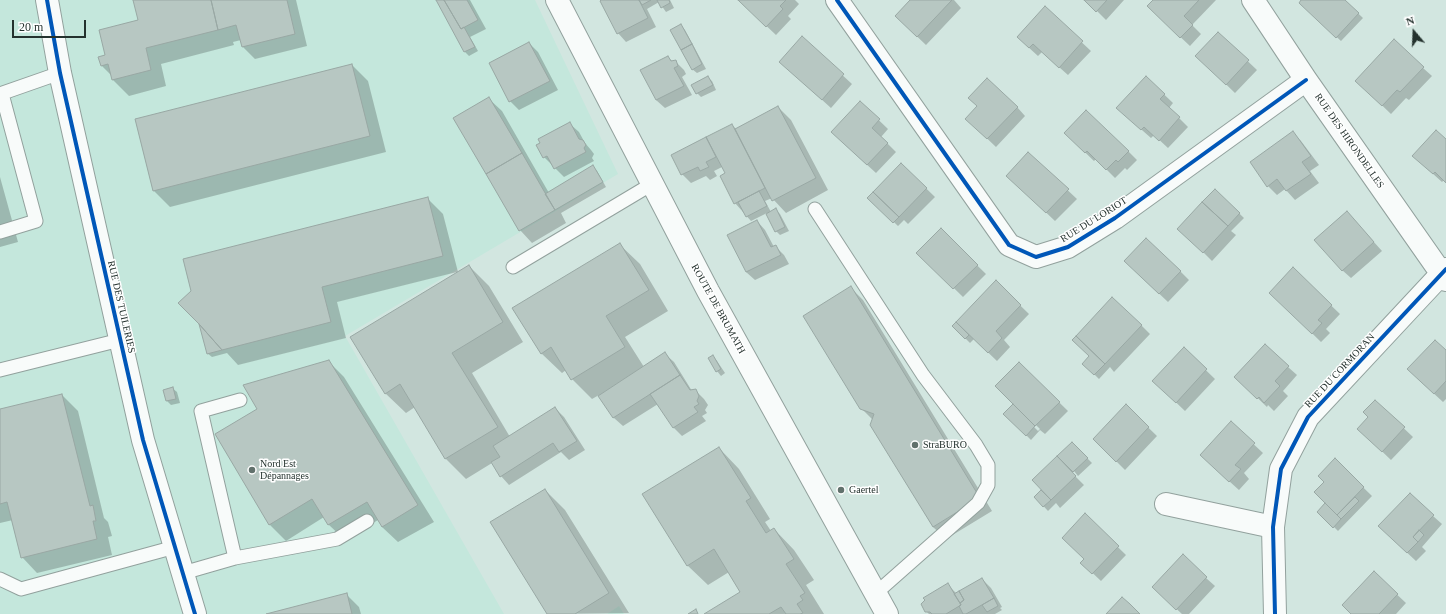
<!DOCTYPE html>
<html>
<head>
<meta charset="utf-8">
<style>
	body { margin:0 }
	#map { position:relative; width:1446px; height:614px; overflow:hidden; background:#d2e6e0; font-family:"Times New Roman",serif }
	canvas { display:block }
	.north { position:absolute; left:1394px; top:12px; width:40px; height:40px; -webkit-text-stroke:3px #fff; paint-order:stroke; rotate:341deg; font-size:11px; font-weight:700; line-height:16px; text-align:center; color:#24322e }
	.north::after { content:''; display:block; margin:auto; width:14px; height:18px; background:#24322e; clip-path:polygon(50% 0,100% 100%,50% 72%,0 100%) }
	.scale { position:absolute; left:12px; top:20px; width:74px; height:18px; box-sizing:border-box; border:2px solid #24322e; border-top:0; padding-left:5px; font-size:12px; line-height:14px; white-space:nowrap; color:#24322e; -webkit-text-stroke:3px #fff; paint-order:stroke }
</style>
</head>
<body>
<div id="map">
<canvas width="1446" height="614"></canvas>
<div class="north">N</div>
<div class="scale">20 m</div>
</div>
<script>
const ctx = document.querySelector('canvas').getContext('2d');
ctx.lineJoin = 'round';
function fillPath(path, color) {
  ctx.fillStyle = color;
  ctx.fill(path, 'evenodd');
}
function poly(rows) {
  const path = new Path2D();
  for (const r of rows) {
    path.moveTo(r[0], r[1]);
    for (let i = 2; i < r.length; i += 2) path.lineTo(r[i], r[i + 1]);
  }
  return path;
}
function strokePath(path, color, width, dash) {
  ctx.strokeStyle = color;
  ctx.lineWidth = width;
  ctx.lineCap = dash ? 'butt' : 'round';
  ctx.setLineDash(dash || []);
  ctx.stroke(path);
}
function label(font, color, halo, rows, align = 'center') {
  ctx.font = font + ' "Times New Roman",serif';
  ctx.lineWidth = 3;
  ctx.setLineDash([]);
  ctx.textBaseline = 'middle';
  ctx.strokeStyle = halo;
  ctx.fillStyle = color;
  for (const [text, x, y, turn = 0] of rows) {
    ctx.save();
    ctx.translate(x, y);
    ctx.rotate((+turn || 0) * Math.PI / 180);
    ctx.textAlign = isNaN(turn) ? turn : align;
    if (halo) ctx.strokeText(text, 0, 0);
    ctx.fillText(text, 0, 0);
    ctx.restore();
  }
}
const built = poly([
	[0,0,535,0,618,174,345,336,504,614,0,614],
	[619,606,624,614,607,614]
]);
const shadow = poly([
	[134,0,296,0,307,46,255,59,243,47,241,40,233,42,234,45,161,64,166,86,129,96,113,80,112,76,102,66,107,56,139,21],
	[437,0,470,0,486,29,470,37,478,51,469,56,465,52],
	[600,0,670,0,674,8,666,12,659,2,647,9,656,27,626,42,618,33],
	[739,0,795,0,799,4,788,16,791,19,776,35],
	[911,0,954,0,961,8,926,45,905,25],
	[1086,0,1124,0,1106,20],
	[1154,0,1216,0,1192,25,1201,34,1190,46,1157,15],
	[1303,0,1344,0,1363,18,1341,41,1300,3],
	[1045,8,1091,51,1068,75,1042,52,1038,56,1027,46],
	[681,25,685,30,706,69,697,73,692,69],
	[1218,33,1257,70,1235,93,1205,64],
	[802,38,852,84,831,108,789,70],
	[529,43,538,52,558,90,519,110,510,101,490,63],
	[668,57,673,62,675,61,684,70,686,74,682,77,692,95,665,108,656,100],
	[352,65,368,81,386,152,170,207,154,191],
	[1423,68,1432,76,1409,100,1406,98,1391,114,1365,89],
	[707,77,712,81,716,90,701,97,697,93],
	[1146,77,1173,103,1169,108,1188,127,1168,148,1154,135,1151,138,1126,116],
	[489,99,502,111,549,193,593,167,597,171,606,187,561,213,566,223,532,243,520,230],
	[860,102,888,129,881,137,896,152,876,173,841,141],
	[778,107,791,120,828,190,786,213,772,198,765,201,771,212,776,210,780,214,789,231,780,235,776,231,767,213,751,221,735,203,721,176,726,173,722,167,714,171,717,176,710,180,706,176,691,183,682,174,673,156,732,125,736,129],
	[1017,107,1025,116,996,147,975,127],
	[570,124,579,132,585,143,591,150,594,154,592,158,594,161,564,177,544,157,538,145],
	[1065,133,1128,151,1137,160,1127,170,1125,168,1115,178,1096,159,1094,161],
	[1293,133,1301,141,1319,165,1310,171,1319,183,1295,200,1285,189,1277,195,1268,186],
	[1446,141,1446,182,1444,180,1442,182,1422,164],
	[1028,153,1077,199,1055,221,1016,184],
	[901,164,935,197,908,224,904,220,898,226,869,198],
	[0,177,18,242,0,247],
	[1215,190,1244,218,1231,231,1236,235,1212,261,1188,237],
	[427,198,443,214,458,272,469,266,489,286,523,342,472,373,510,437,555,408,564,417,585,450,569,460,561,452,509,485,501,476,492,463,466,479,446,459,415,407,406,413,385,393,457,272,337,302,346,338,238,365,227,353,212,357,207,353],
	[757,221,765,230,774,247,775,246,784,255,789,264,755,280,746,272],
	[1355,221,1382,251,1351,278,1342,270],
	[941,230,986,274,963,297,918,253],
	[619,244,640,264,668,311,625,337,644,367,665,354,674,362,692,391,695,390,704,399,708,405,705,410,707,413,702,416,706,421,682,436,674,428,658,404,623,426,614,418,599,395,592,399,572,379,566,370,562,373,541,353],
	[1293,269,1340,314,1326,329,1330,333,1321,342,1279,301],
	[1134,270,1180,271,1189,280,1168,302],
	[996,282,1029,314,1004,340,1010,347,997,361,974,339,970,343,953,326],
	[850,287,863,300,992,511,946,539,933,527,871,425,873,420,861,408],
	[1141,325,1150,334,1114,372,1110,367,1099,379,1084,364],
	[1184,349,1215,379,1185,411,1162,389],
	[1446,352,1446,399,1443,402,1417,378],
	[713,356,717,361,725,373,721,376,717,371],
	[328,361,344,377,434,522,398,542,382,527,378,520,345,540,329,525,324,517,286,541,270,525,217,434,258,410],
	[1019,363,1068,411,1045,434,1040,430,1031,440,1005,414,1013,406,1038,431,1040,429,996,386],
	[1288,367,1297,375,1283,391,1288,396,1274,411,1268,405,1267,407,1244,385],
	[172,388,177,392,180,403,171,405,167,401],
	[62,395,78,411,104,518,108,522,112,536,108,537,112,555,37,573,22,557,13,520,0,523,0,410],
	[1375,401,1413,437,1391,460,1367,437,1369,417],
	[1126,406,1157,436,1125,470,1103,448],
	[1231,423,1263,453,1244,473,1249,479,1239,490,1210,464],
	[1072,443,1092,463,1078,476,1074,471,1072,473,1084,485,1060,508,1056,503,1048,511,1035,497,1043,490,1033,480],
	[719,448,739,469,770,519,765,522,771,531,774,529,794,550,814,580,806,585,824,614,706,614,742,592,729,572,708,585,687,565],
	[1335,460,1372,496,1338,531,1319,512,1327,504,1325,482],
	[545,490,565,510,629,613,548,614],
	[1085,515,1126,555,1101,581,1082,563,1086,559],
	[1433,516,1442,524,1422,547,1426,551,1416,561,1388,535],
	[1374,573,1406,603,1396,614,1352,614],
	[1206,578,1215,586,1189,614,1182,614,1153,587],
	[982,579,991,588,1002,607,1000,608,1002,610,995,614,929,614,926,611,948,585,957,594],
	[346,594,359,607,361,614,270,614]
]);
const building = poly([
	[133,0,211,0,218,30,146,48,151,70,112,80,108,64,101,66,98,57,105,55,99,30,138,20,133,0],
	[211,0,287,0,295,34,242,47,236,25,218,30,211,0],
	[436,0,444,0,461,29,464,27,475,47,464,52,436,0],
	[444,0,467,0,478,20,461,29,444,0],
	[601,0,639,0,648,18,617,34,600,1,601,0],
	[639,0,651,0,642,5,639,0],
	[657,0,669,0,670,3,661,8,657,0],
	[738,0,786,0,780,6,783,9,766,27,738,0],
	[910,0,952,0,917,37,895,16,910,0],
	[1084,0,1107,0,1096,12,1084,0],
	[1153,0,1199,0,1184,16,1193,25,1180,38,1147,6,1153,0],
	[1301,0,1345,0,1359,13,1336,38,1299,3,1301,0],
	[1045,6,1083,41,1059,68,1033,44,1029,48,1017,37,1045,6],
	[681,24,692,44,681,50,670,30,681,24],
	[1218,32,1249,60,1226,85,1195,56,1218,32],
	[802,36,844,74,822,100,779,62,802,36],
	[1394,39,1424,67,1400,92,1397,90,1382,106,1355,81,1394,39],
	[529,42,550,81,509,102,489,63,529,42],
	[692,44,702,64,692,70,681,50,692,44],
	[668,56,671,61,676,60,678,66,674,68,684,86,656,100,640,70,668,56],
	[352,64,370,136,153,191,135,119,352,64],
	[708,76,713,85,696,94,691,85,708,76],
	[1146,76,1165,94,1160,99,1180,117,1159,141,1144,127,1141,130,1116,108,1146,76],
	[987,78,1018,107,987,139,965,119,977,106,968,98,987,78],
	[489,97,522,153,486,174,453,118,489,97],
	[860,101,880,119,872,128,888,143,867,165,831,132,860,101],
	[778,106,816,178,772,201,735,129,778,106],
	[1086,110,1129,151,1118,162,1116,160,1106,170,1087,151,1085,153,1064,133,1086,110],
	[570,122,579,139,583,140,586,145,584,148,586,152,554,169,547,156,543,158,536,145,540,143,538,139,570,122],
	[732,124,765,188,734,204,720,176,725,173,706,137,732,124],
	[1436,130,1446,139,1446,183,1435,172,1433,174,1412,156,1436,130],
	[1293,131,1311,156,1302,162,1311,174,1286,191,1277,179,1267,187,1250,162,1293,131],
	[706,137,716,157,706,162,709,167,700,171,698,167,681,175,671,155,706,137],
	[1028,152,1069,189,1046,213,1006,176,1028,152],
	[522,153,555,210,519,231,486,174,522,153],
	[901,163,927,188,899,217,873,192,901,163],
	[593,165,603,182,555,210,545,194,593,165],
	[1215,189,1240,213,1228,226,1202,202,1215,189],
	[759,191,767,206,746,217,738,202,759,191],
	[873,192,899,217,893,223,867,198,873,192],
	[428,197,443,256,322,287,331,322,222,350,199,324,178,303,191,291,183,259,428,197],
	[1202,202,1228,226,1203,253,1177,229,1202,202],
	[776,208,785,227,775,232,766,214,776,208],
	[1347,211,1374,242,1342,271,1314,240,1347,211],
	[757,220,771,247,776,245,781,255,746,272,727,235,757,220],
	[941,228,978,265,953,289,916,253,941,228],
	[1146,238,1181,271,1159,294,1124,261,1146,238],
	[620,243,649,290,606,316,625,347,571,380,551,347,541,354,512,308,620,243],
	[469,265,503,322,452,353,498,427,445,459,400,384,385,394,350,337,469,265],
	[1293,267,1332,305,1318,320,1322,323,1312,334,1269,293,1293,267],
	[996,280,1021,305,996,331,1002,338,988,353,956,322,996,280],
	[851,286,980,498,933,527,870,425,874,414,860,409,803,316,851,286],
	[1112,297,1142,325,1105,364,1076,336,1112,297],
	[956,322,969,335,965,339,952,326,956,322],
	[199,324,222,350,207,354,199,324],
	[1076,336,1105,364,1094,375,1082,364,1089,356,1072,340,1076,336],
	[1435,340,1446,350,1446,381,1434,394,1407,369,1435,340],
	[1265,344,1289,366,1275,381,1280,386,1264,403,1259,397,1257,399,1234,377,1265,344],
	[1184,347,1207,369,1176,403,1152,381,1184,347],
	[665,352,680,375,613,418,598,396,665,352],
	[713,355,721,369,716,372,708,358,713,355],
	[329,360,418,505,382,527,367,502,328,525,312,499,269,525,215,434,257,409,243,385,329,360],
	[1019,362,1060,402,1035,426,995,386,1019,362],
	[680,375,690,390,696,389,699,396,697,401,699,404,694,407,698,412,673,428,650,394,680,375],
	[173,387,176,399,166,401,163,390,173,387],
	[62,394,90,506,93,505,96,521,93,521,97,539,21,558,7,502,0,504,0,409,62,394],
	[1375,400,1405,427,1382,452,1357,429,1368,417,1363,412,1375,400],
	[1013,404,1035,426,1026,436,1003,414,1013,404],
	[1126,404,1149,427,1116,462,1093,439,1126,404],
	[555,407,577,441,559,452,553,443,500,477,491,462,500,457,493,446,555,407],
	[1231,421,1255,443,1235,465,1241,469,1229,482,1200,455,1231,421],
	[1072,442,1088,458,1073,472,1057,456,1072,442],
	[719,447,751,498,746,501,766,533,774,528,794,559,786,564,805,593,800,596,803,600,797,604,803,613,800,614,786,614,781,607,769,614,704,614,740,592,714,549,687,566,642,494,719,447],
	[1057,456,1076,476,1051,500,1032,480,1057,456],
	[1335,458,1364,487,1337,515,1314,492,1324,482,1318,476,1335,458],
	[545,489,609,593,575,614,547,614,490,522,545,489],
	[1041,490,1051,500,1043,507,1034,497,1041,490],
	[1410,493,1434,515,1413,537,1418,542,1407,553,1378,526,1410,493],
	[1355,497,1359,501,1341,519,1337,515,1355,497],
	[1325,503,1341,519,1333,528,1317,512,1325,503],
	[1085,513,1119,546,1092,574,1080,563,1084,559,1062,538,1085,513],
	[1419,530,1424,535,1418,542,1413,537,1419,530],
	[1183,554,1207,577,1176,610,1152,587,1183,554],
	[1374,571,1398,594,1379,614,1351,614,1342,605,1374,571],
	[982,578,994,598,966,614,963,614,959,606,961,605,960,603,964,600,959,591,982,578],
	[948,583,961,605,946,614,932,614,930,612,925,612,921,604,925,600,923,598,948,583],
	[959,591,964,600,960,603,954,594,959,591],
	[347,593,352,614,266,614,347,593],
	[1122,597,1130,604,1140,614,1106,614,1122,597],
	[994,598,998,606,987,612,982,605,994,598],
	[696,609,698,614,688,614,696,609]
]);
const service = poly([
	[0,94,60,73],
	[815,209,923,375,976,445,988,465,988,485,978,503,875,594],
	[0,232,36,221,2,94],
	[513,267,652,184],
	[0,370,120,340],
	[235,558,337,539,367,521],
	[183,573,235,558,201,411,240,400],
	[0,579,21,589,175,547]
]);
const minor = poly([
	[837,0,1009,245,1036,257,1068,247,1115,218,1306,80],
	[1253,0,1306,80,1446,280],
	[1166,504,1273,527],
	[1275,614,1273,527,1281,469,1308,417,1446,269]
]);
const tertiary = poly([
	[47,0,60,73,143,440,195,614]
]);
const secondary = poly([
	[557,0,708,291,887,614]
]);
const cycleway = poly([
	[47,0,60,73,143,440,195,614],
	[837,0,1009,245,1036,257,1068,247,1115,218,1306,80],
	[1275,614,1273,527,1281,469,1308,417,1446,269]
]);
const markers = [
	[915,445,4,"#61716c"],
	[252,470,4,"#61716c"],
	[841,490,4,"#61716c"]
];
const streetNames = [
	["RUE DES HIRONDELLES",1349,141,55],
	["RUE DU LORIOT",1094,220,-32],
	["RUE DES TUILERIES",121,307,77],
	["ROUTE DE BRUMATH",718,309,61],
	["RUE DU CORMORAN",1340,371,-47]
];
const poiNames = [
	["StraBURO",923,445],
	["Nord Est",260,464],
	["Dépannages",260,476],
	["Gaertel",849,490]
];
fillPath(built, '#c4e7dc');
fillPath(shadow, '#0003');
fillPath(building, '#b7c7c2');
strokePath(building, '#99a8a4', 1);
strokePath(service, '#92a19d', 15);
strokePath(minor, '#92a19d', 24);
strokePath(tertiary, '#92a19d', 24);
strokePath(secondary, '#92a19d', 24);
strokePath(service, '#f8fbfa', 13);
strokePath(minor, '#f8fbfa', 22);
strokePath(tertiary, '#f8fbfa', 22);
strokePath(secondary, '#f8fbfa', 22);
strokePath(cycleway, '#0057b8', 4);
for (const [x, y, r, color] of markers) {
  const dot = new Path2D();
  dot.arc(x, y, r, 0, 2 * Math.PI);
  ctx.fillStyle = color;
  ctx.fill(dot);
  strokePath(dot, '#fff', 1.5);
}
label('10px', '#24322e', '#fff', streetNames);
label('10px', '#24322e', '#fff', poiNames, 'left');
</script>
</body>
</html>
